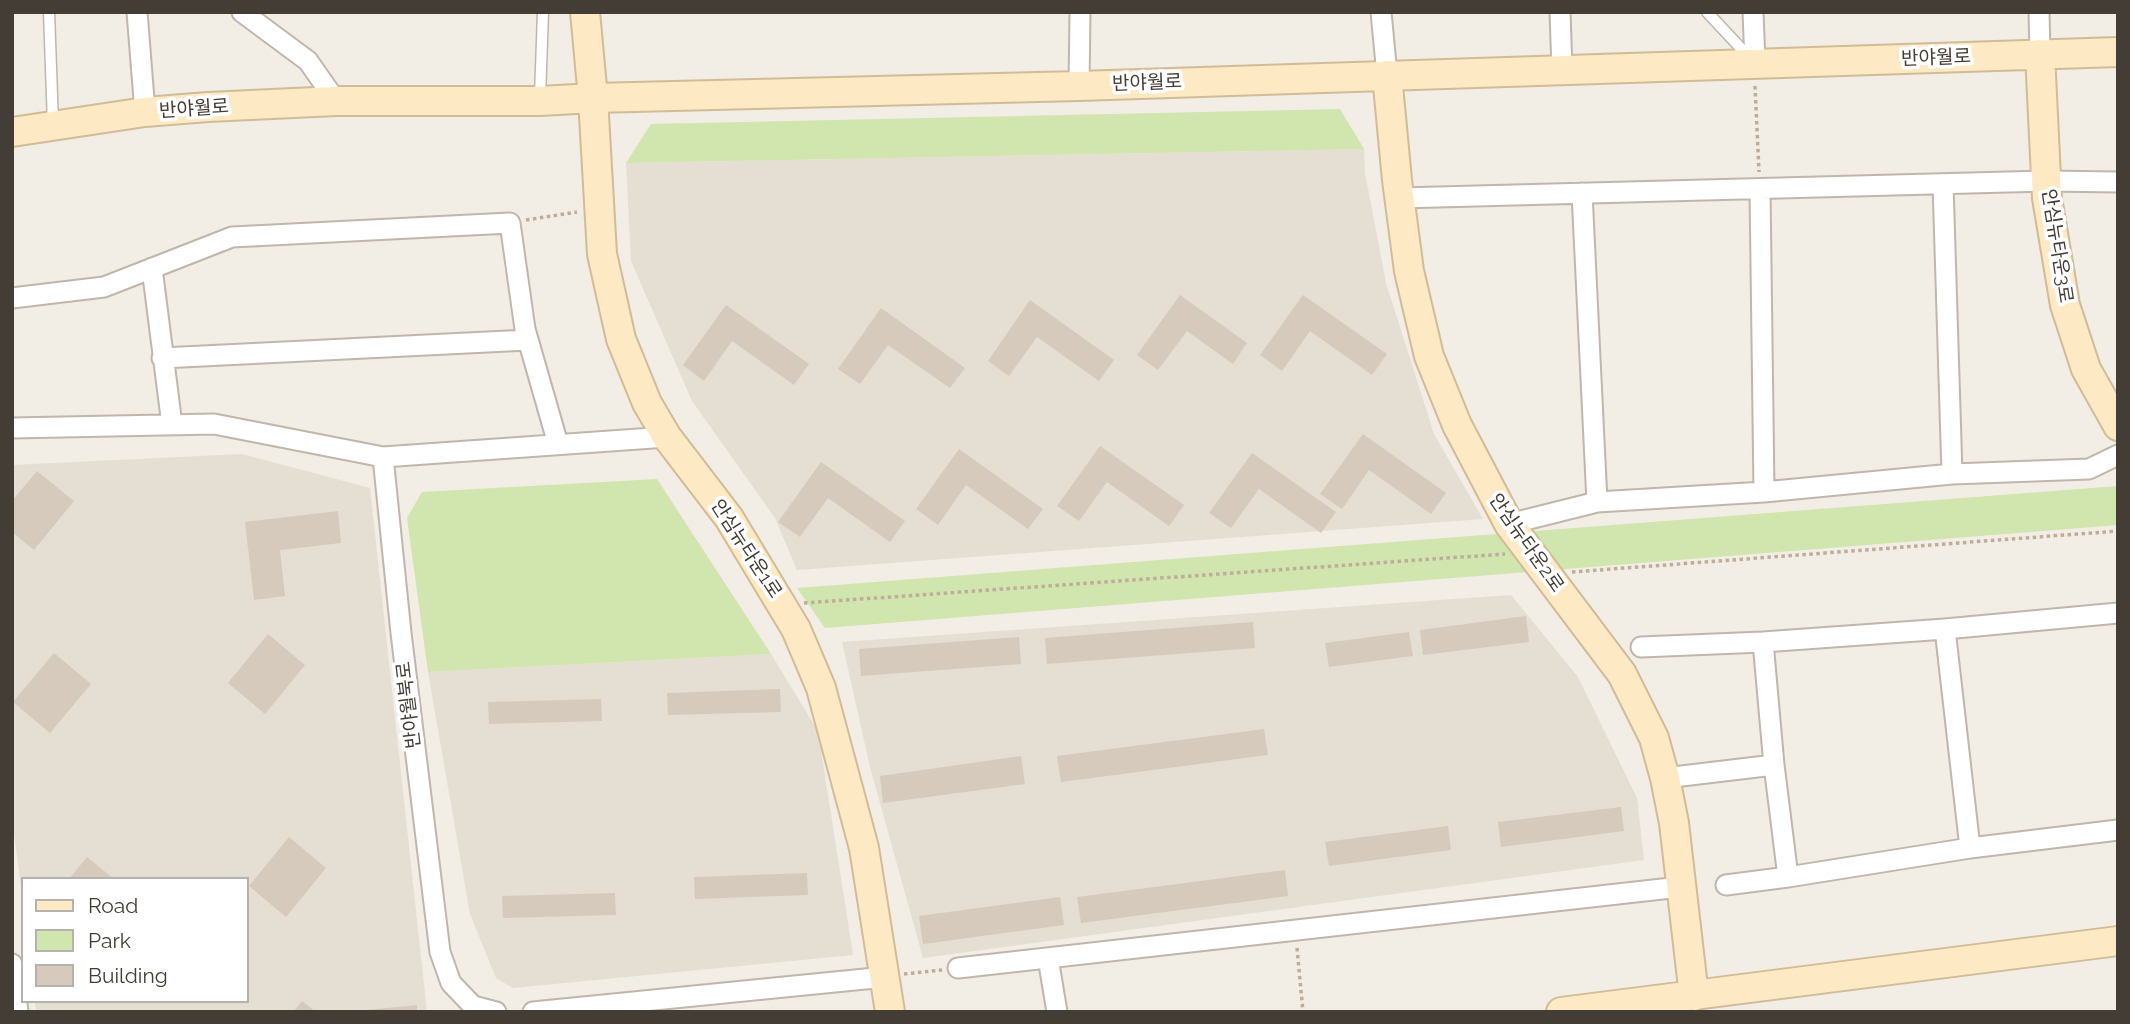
<!DOCTYPE html>
<html>
<head>
<meta charset="utf-8">
<style>
	body { margin:0 }
	#map { position:relative; width:2130px; height:1024px; overflow:hidden; background:#f2ede5; font-family:Raleway,sans-serif }
	canvas { display:block }
	.frame { position:absolute; inset:0; border:14px solid #443d35; pointer-events:none }
	.legend { position:absolute; left:21px; top:877px; width:228px; height:126px; box-sizing:border-box; background:#fff; border:2px solid #b4b1ae; margin:0; padding:9px 12px; list-style:none; font-size:21px; color:#443d35 }
	.legend li { display:flex; align-items:center; gap:14px; height:35px }
	.legend b { width:35px; border:2px solid #b4b1ae }
</style>
</head>
<body>
<div id="map">
<canvas width="2130" height="1024"></canvas>
<div class="frame"></div>
<ul class="legend">
<li><b style="height:9px;background:#fdeac4"></b>Road</li>
<li><b style="height:19px;background:#d1e5ae"></b>Park</li>
<li><b style="height:19px;background:#d6cabd"></b>Building</li>
</ul>
</div>
<script>
const ctx = document.querySelector('canvas').getContext('2d');
ctx.lineJoin = 'round';
function fillPath(path, color) {
  ctx.fillStyle = color;
  ctx.fill(path, 'evenodd');
}
function poly(rows) {
  const path = new Path2D();
  for (const r of rows) {
    path.moveTo(r[0], r[1]);
    for (let i = 2; i < r.length; i += 2) path.lineTo(r[i], r[i + 1]);
  }
  return path;
}
function strokePath(path, color, width, dash) {
  ctx.strokeStyle = color;
  ctx.lineWidth = width;
  ctx.lineCap = dash ? 'butt' : 'round';
  ctx.setLineDash(dash || []);
  ctx.stroke(path);
}
function label(font, color, halo, rows, align = 'center') {
  ctx.font = font + ' Raleway,"Noto Sans KR",sans-serif';
  ctx.lineWidth = 7;
  ctx.setLineDash([]);
  ctx.textBaseline = 'middle';
  ctx.strokeStyle = halo;
  ctx.fillStyle = color;
  for (const [text, x, y, turn = 0] of rows) {
    ctx.save();
    ctx.translate(x, y);
    ctx.rotate((+turn || 0) * Math.PI / 180);
    ctx.textAlign = isNaN(turn) ? turn : align;
    if (halo) ctx.strokeText(text, 0, 0);
    ctx.fillText(text, 0, 0);
    ctx.restore();
  }
}
const residential = poly([
	[1364,149,1365,173,1386,283,1434,434,1483,519,797,570,775,518,692,401,631,261,626,163],
	[242,454,370,488,427,1012,36,1012,35,1001,247,1001,247,879,23,879,23,902,12,818,12,465],
	[1511,595,1578,677,1637,798,1644,860,923,958,870,767,842,642],
	[771,654,818,731,853,955,513,988,496,978,470,914,428,672]
]);
const green = poly([
	[1340,109,1364,149,626,163,651,124],
	[657,479,771,654,428,672,407,518,422,492],
	[2118,486,2118,525,825,628,797,588]
]);
const building = poly([
	[1180,295,1247,343,1233,364,1187,331,1158,370,1137,355],
	[1303,295,1387,354,1372,375,1310,331,1282,371,1260,355],
	[1030,300,1114,360,1099,381,1037,337,1009,376,988,361],
	[726,305,809,364,794,385,732,341,704,381,683,365],
	[881,308,965,368,950,388,888,345,860,384,838,369],
	[1363,434,1446,493,1431,514,1369,470,1342,509,1320,494],
	[1100,446,1184,505,1169,526,1107,482,1079,521,1057,506],
	[959,449,1043,509,1028,529,966,485,938,525,916,509],
	[1252,453,1336,512,1321,533,1259,489,1231,528,1209,513],
	[821,462,905,521,890,542,828,498,800,537,778,522],
	[37,471,74,501,34,550,12,532,12,501],
	[338,511,341,543,280,550,285,596,254,600,245,522],
	[1526,616,1529,642,1423,655,1420,630],
	[1253,622,1255,648,1047,664,1045,638],
	[1409,632,1413,656,1329,667,1325,643],
	[268,634,305,665,265,714,228,683],
	[1019,637,1021,664,861,676,859,649],
	[54,653,91,684,50,733,13,702],
	[780,689,781,712,668,715,667,693],
	[601,699,602,721,489,724,488,702],
	[1264,729,1268,755,1061,782,1057,756],
	[1021,756,1025,784,883,803,880,776],
	[1621,807,1624,831,1501,847,1498,822],
	[1448,826,1451,850,1329,866,1325,842],
	[289,837,326,868,286,917,249,886],
	[87,857,114,879,69,879],
	[1285,870,1288,896,1081,923,1077,897],
	[807,873,808,895,695,899,694,877],
	[615,893,616,915,503,918,502,896],
	[1060,897,1064,925,923,944,919,916],
	[302,1001,316,1012,293,1012],
	[417,1005,417,1012,366,1012,366,1010]
]);
const path = poly([
	[1755,86,1759,172],
	[526,220,577,212],
	[1572,572,2118,531],
	[804,603,1505,554],
	[1297,948,1303,1012],
	[904,974,942,970]
]);
const lane = poly([
	[49,12,53,124],
	[1707,12,1750,58],
	[540,97,543,12]
]);
const street = poly([
	[137,12,145,112],
	[242,12,308,61,336,101],
	[1381,12,1387,75],
	[1560,12,1562,70],
	[1753,12,1755,63],
	[2039,12,2040,54],
	[1079,86,1080,12],
	[1943,184,1952,474],
	[1760,189,1764,492],
	[1582,193,1597,502],
	[1400,198,2046,181,2118,182],
	[152,268,172,425],
	[12,298,104,287,232,237,510,223,525,329,558,444],
	[162,358,528,340],
	[12,428,214,424,383,457,667,437],
	[383,457,401,633,440,952,451,983,473,1006,496,1012],
	[1509,524,1597,502,1764,492,1952,474,2089,469,2118,455],
	[2118,613,1945,629,1763,642,1774,765,1788,877,1970,848,2118,830],
	[1945,629,1970,848],
	[1641,647,1763,642],
	[1665,778,1774,765],
	[1726,885,1788,877],
	[1048,958,1057,1012],
	[12,964,18,1012],
	[958,968,1680,887],
	[533,1012,885,977]
]);
const secondary = poly([
	[585,12,593,98,602,254,621,339,647,403,667,437,729,518,796,629,821,688,864,848,890,1012],
	[2040,54,2047,198,2065,305,2086,369,2118,426],
	[1387,75,1397,180,1409,271,1429,356,1457,425,1509,524,1622,674,1654,738,1665,778,1674,823,1694,996],
	[12,132,145,112,208,107,336,101,540,101,593,98,1079,86,2118,52],
	[1561,1012,2118,941]
]);
const streetNames = [
	["반야월로",1936,58,-2],
	["반야월로",1147,83,-2],
	["반야월로",194,109,-4],
	["안심뉴타운3로",2057,246,81],
	["안심뉴타운2로",1526,543,55],
	["안심뉴타운1로",746,549,57],
	["반야월북로",409,705,-97]
];
fillPath(residential, '#e5ded3');
fillPath(green, '#d1e5ae');
fillPath(building, '#d6cabd');
strokePath(lane, '#c0b6ab', 13);
strokePath(street, '#c0b6ab', 23);
strokePath(secondary, '#d0bc96', 32);
strokePath(path, '#beae99', 3.5, [3.5, 3.5]);
strokePath(lane, '#fff', 10);
strokePath(street, '#fff', 19);
strokePath(secondary, '#fdeac4', 28);
label('19px', '#443d35', '#fff', streetNames);
</script>
</body>
</html>
